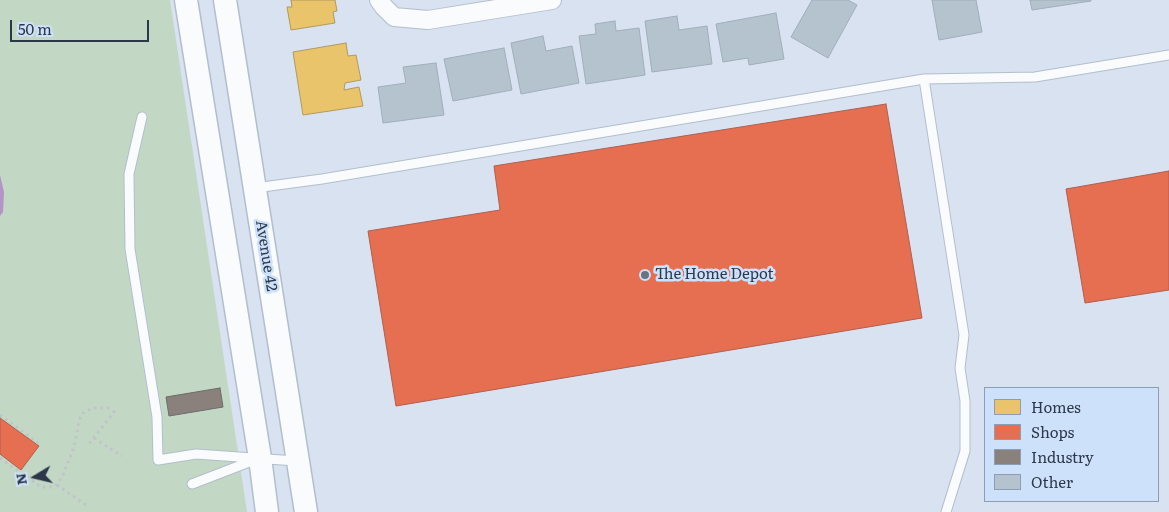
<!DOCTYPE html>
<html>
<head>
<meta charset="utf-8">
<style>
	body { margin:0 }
	#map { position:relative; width:1169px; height:512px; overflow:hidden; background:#d8e2f0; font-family:Literata,serif }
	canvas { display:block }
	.legend { position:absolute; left:984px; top:387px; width:175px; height:115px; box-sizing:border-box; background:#cde1fa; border:1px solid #8d9db3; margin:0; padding:6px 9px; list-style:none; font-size:15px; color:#2c3849 }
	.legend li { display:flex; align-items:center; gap:10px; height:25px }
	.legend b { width:25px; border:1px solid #8d9db3 }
	.north { position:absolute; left:10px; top:452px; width:50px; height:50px; -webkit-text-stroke:4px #cde1fa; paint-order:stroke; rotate:261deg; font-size:14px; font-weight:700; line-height:20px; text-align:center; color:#2c3849 }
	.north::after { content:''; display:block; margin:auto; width:18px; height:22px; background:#2c3849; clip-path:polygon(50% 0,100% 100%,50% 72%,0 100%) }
	.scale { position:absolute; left:10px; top:20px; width:139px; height:22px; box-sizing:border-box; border:2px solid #2c3849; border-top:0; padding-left:6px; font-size:15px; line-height:18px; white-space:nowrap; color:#2c3849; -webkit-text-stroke:4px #cde1fa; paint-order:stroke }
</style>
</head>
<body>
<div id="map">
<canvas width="1169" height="512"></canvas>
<ul class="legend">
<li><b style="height:14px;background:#e9c46a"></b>Homes</li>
<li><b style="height:14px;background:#e76f51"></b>Shops</li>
<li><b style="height:14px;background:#8a817c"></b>Industry</li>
<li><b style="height:14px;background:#b5c3cf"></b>Other</li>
</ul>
<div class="north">N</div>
<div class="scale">50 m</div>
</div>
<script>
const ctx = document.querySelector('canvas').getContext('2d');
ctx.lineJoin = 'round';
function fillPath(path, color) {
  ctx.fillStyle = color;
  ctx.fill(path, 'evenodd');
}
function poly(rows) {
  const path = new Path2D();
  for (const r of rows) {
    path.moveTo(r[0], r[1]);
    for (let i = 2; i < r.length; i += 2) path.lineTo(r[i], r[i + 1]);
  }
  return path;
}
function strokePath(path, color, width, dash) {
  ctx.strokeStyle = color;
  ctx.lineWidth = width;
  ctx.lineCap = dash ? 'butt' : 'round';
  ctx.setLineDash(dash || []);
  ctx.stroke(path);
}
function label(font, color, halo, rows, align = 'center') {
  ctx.font = font + ' Literata,serif';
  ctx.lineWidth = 5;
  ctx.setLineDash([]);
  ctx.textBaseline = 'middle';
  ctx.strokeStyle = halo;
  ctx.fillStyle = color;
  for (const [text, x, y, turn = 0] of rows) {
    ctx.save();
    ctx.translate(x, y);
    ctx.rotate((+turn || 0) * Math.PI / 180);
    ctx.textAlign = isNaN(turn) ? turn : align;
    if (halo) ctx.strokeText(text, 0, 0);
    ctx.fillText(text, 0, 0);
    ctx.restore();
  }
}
const green = poly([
	[0,0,170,0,247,512,0,512]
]);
const water = poly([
	[0,175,4,192,3,212,0,216]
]);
const homes = poly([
	[291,0,335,0,337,11,333,12,335,23,291,30,287,7,292,7,291,0],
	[346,43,348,56,356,55,361,80,345,83,344,90,359,87,363,106,303,115,293,52,346,43]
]);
const shops = poly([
	[886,104,922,318,396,406,368,231,500,210,494,166,886,104],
	[1169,171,1169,290,1085,303,1066,189,1169,171],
	[0,418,39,446,21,470,0,454,0,418]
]);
const industry = poly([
	[220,388,223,407,169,416,166,397,220,388]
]);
const building = poly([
	[812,0,848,0,857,5,828,58,791,37,812,0],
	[932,0,976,0,982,32,939,40,932,0],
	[1030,0,1091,0,1091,1,1032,10,1030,0],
	[776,13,784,59,749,65,748,58,723,62,716,24,776,13],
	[677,16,679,30,707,26,712,64,652,72,645,21,677,16],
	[615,21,616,31,639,28,645,75,586,84,579,36,596,34,595,24,615,21],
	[543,36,546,51,572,46,579,83,521,94,511,43,543,36],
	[504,48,512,90,453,101,444,59,504,48],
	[436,63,444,115,383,123,378,87,406,83,403,67,436,63]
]);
const path = poly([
	[0,415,38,443],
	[94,438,122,456],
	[0,458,41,487,52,487,57,485,63,475,74,447,80,418,83,413,93,408,108,408,114,412,88,445],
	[57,485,86,505]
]);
const service = poly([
	[924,79,964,335,960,368,965,401,965,451,946,512],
	[142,117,129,174,130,249,157,417,158,460,196,454,296,461],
	[255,188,322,179,924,79,1035,77,1169,55],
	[192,484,257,459]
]);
const minor = poly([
	[379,0,384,7,394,17,428,20,552,0]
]);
const tertiary = poly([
	[186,0,260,458,267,512],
	[225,0,306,512]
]);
const markers = [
	[645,275,5,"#687483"]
];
const streetNames = [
	["Avenue 42",266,256,81]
];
const poiNames = [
	["The Home Depot",655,275]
];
fillPath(green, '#c2d8c4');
fillPath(water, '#b294c7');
fillPath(homes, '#e9c46a');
strokePath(homes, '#b09a60', 1);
fillPath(shops, '#e76f51');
strokePath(shops, '#af5e4f', 1);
fillPath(industry, '#8a817c');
strokePath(industry, '#6e6b6d', 1);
fillPath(building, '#b5c3cf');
strokePath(building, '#a0aebb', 1);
strokePath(service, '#b3becc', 11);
strokePath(minor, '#b3becc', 20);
strokePath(tertiary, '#b3becc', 25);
strokePath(path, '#c0c4ca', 3, [2.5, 4]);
strokePath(service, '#f9fbfd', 9);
strokePath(minor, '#f9fbfd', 18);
strokePath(tertiary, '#f9fbfd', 22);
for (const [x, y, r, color] of markers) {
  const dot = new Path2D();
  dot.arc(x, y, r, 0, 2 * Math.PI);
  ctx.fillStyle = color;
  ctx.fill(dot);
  strokePath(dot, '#cde1fa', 2);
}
label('15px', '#2c3849', '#cde1fa', streetNames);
label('15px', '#2c3849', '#cde1fa', poiNames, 'left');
</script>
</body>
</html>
